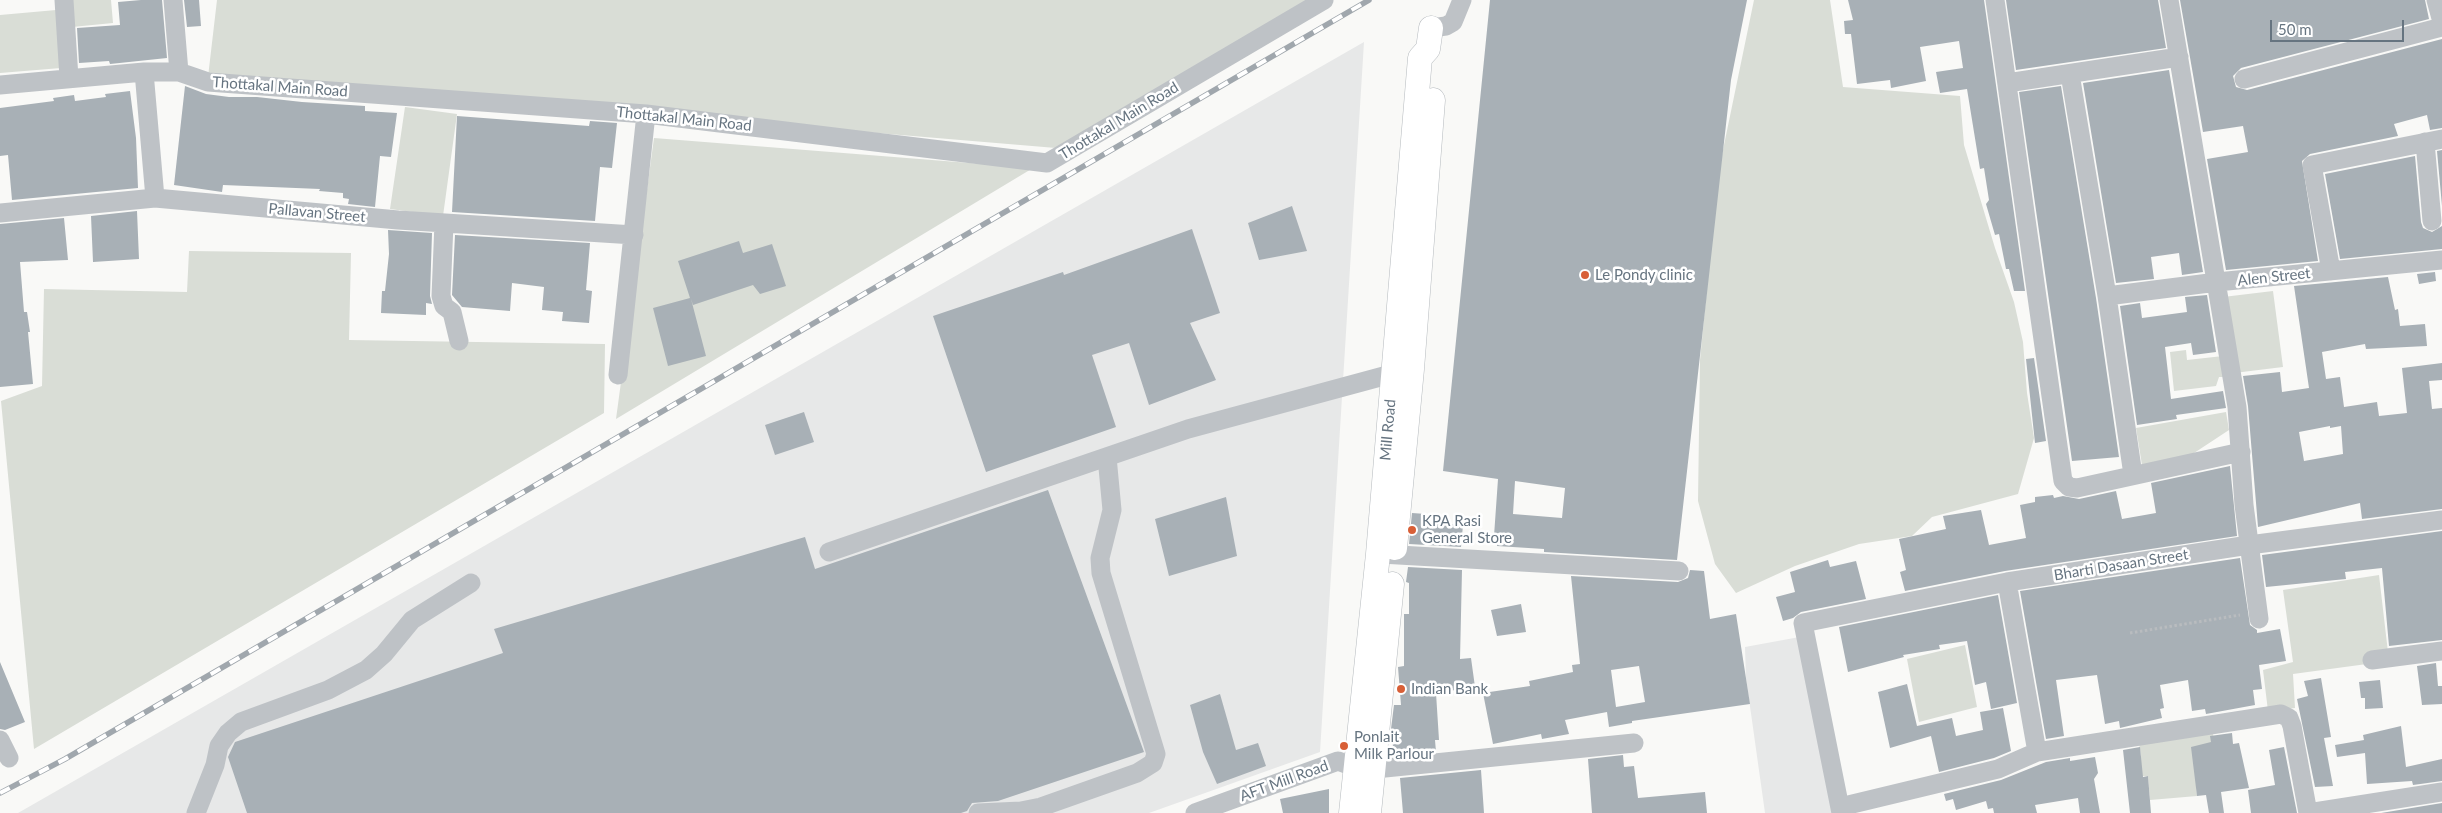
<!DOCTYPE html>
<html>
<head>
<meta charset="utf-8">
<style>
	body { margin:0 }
	#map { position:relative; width:2442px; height:813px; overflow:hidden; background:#f9f9f7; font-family:Lato,sans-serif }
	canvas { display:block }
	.scale { position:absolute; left:2270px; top:20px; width:134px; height:22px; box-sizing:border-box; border:2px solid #667480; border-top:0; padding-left:6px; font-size:15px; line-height:18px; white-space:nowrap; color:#667480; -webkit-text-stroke:4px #fff; paint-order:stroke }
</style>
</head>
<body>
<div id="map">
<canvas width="2442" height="813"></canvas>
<div class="scale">50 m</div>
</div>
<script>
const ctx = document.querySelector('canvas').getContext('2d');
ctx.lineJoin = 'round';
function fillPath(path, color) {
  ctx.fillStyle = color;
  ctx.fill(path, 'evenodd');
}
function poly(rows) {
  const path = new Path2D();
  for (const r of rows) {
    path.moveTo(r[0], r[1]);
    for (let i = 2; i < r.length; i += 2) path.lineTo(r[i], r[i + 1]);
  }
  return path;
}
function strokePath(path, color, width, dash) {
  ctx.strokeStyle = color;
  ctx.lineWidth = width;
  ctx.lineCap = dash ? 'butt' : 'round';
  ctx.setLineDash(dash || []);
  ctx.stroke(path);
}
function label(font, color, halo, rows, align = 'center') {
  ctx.font = font + ' Lato,sans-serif';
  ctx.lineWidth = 5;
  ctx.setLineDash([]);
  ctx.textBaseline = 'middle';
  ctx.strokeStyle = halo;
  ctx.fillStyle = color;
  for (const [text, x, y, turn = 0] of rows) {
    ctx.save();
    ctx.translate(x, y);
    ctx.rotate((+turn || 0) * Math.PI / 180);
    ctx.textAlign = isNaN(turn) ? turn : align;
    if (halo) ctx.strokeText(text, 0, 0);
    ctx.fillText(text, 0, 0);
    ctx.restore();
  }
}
const built = poly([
	[1364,42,1320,752,1149,813,18,813],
	[1805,636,1843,813,1765,813,1746,678,1745,647]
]);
const green = poly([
	[70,0,111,0,113,23,72,27],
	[217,0,1310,0,1056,148,208,77],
	[1754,0,1830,0,1843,87,1960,96,1964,145,1995,248,2014,302,2023,342,2027,393,2034,438,2018,494,1932,517,1912,536,1859,544,1795,566,1736,593,1715,564,1698,501,1700,360,1718,174],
	[56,10,61,68,0,73,0,15],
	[405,107,457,114,443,216,390,209],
	[654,138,1033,168,616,419],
	[189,251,351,253,349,340,605,344,604,413,34,749,1,401,42,386,44,289,187,292],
	[2273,291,2283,367,2234,373,2223,297],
	[2186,350,2187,360,2223,356,2226,377,2219,377,2216,386,2174,391,2170,352],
	[2226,412,2229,430,2188,457,2142,465,2136,428],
	[2379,575,2389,661,2293,674,2295,708,2268,711,2263,670,2293,662,2283,590],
	[1965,645,1977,707,1919,722,1907,659],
	[2212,725,2214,742,2194,754,2197,796,2150,800,2148,776,2134,776,2141,756,2139,743]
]);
const building = poly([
	[141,0,162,0,167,58,110,64,109,61,79,63,77,28,120,25,118,2],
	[184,0,199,0,201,26,187,27],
	[1490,0,1747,0,1731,80,1677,560,1544,552,1544,549,1497,546,1498,536,1494,536,1498,479,1443,471],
	[1515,481,1565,488,1562,518,1513,514],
	[1848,0,1984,0,2025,291,2014,291,2009,269,2006,269,1999,234,1995,235,1986,204,1989,200,1984,168,1980,169,1967,89,1940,93,1936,72,1963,68,1959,41,1920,47,1926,81,1891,88,1890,80,1857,84,1851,34,1845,34,1844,21,1853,20],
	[2006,0,2158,0,2166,48,2016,70],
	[2180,0,2425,0,2429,19,2241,68,2233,76,2236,87,2247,90,2442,39,2442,128,2430,130,2427,115,2394,124,2398,136,2310,154,2302,161,2318,261,2226,270,2207,159,2248,152,2243,126,2203,132],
	[2169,70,2203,272,2182,275,2179,253,2151,257,2154,279,2116,283,2083,83],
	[185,86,206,94,229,97,257,97,302,102,365,106,365,111,397,113,391,157,380,156,375,207,348,204,349,199,343,198,343,193,319,191,320,189,223,185,222,192,174,185],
	[2061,86,2096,298,2119,457,2072,461,2019,92],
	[130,91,136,138,138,188,12,200,8,155,0,156,0,108,54,101,53,98,74,95,75,101,106,97,105,94],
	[457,116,589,126,590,121,617,123,612,168,600,167,595,221,452,212],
	[2442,150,2442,206,2437,151],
	[2415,156,2421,222,2423,228,2432,232,2442,226,2442,249,2340,259,2325,174],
	[1292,206,1307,251,1259,260,1248,223],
	[137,211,139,259,93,262,91,216],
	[64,218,68,260,20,262,24,312,27,312,30,332,28,332,33,384,0,387,0,224],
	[1192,229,1220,313,1190,323,1216,380,1149,405,1129,343,1092,355,1116,427,986,472,933,316,1063,272,1064,275],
	[388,230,432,233,430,296,432,304,426,303,426,315,381,313,382,291,385,291,389,254],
	[455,235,590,243,586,290,592,291,589,323,562,321,563,312,542,310,544,287,512,283,510,311,462,307,452,295],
	[739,241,743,253,772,244,786,286,760,294,753,285,693,305,691,299,706,356,668,366,653,308,690,298,678,261],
	[2435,272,2436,281,2419,284,2417,274],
	[2388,277,2395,310,2398,309,2400,326,2425,324,2427,346,2366,349,2365,344,2322,352,2326,379,2340,377,2344,407,2377,402,2379,416,2407,413,2402,368,2442,363,2442,380,2429,381,2432,409,2442,408,2442,509,2362,519,2360,503,2258,527,2248,406,2243,376,2280,372,2282,392,2309,388,2294,286],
	[2330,426,2330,428,2341,426,2343,454,2304,461,2299,432],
	[2207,295,2216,352,2193,355,2191,343,2165,347,2171,399,2223,391,2226,408,2176,415,2177,419,2137,425,2120,306,2140,303,2142,318,2187,312,2185,297],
	[2034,358,2046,441,2035,443,2026,359],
	[804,412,814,442,775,455,765,425],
	[2230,466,2237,536,2005,571,1905,591,1900,572,1906,570,1899,539,1946,529,1943,516,1981,510,1989,545,2026,538,2020,505,2035,502,2035,497,2053,495,2054,498,2063,496,2079,499,2116,491,2122,519,2156,513,2151,483],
	[1048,490,1144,752,998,801,972,803,967,811,961,813,247,813,228,757,235,742,503,653,494,629,805,537,815,569],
	[1226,497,1237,556,1169,576,1155,519],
	[1412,513,1426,514,1425,523,1463,525,1461,547,1409,544],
	[2442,531,2442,640,2389,646,2382,568,2345,572,2346,579,2266,587,2262,555],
	[2240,558,2250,625,2257,630,2257,633,2280,629,2286,661,2259,665,2262,689,2253,690,2255,705,2206,714,2205,709,2192,711,2188,680,2160,685,2164,708,2160,709,2162,718,2120,728,2119,721,2105,724,2097,675,2056,680,2064,736,2046,739,2020,591],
	[1828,560,1830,567,1856,561,1866,599,1801,612,1793,618,1783,621,1776,597,1795,592,1790,572],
	[1408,567,1462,570,1460,659,1471,658,1475,687,1436,693,1439,740,1435,740,1436,752,1394,756,1391,729,1394,705,1401,705,1398,667,1404,666,1404,614,1409,614,1409,583,1406,582],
	[1690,570,1704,571,1710,619,1736,614,1750,704,1632,721,1632,723,1609,727,1607,712,1565,720,1569,734,1542,739,1541,734,1493,744,1483,693,1530,686,1529,681,1573,672,1572,665,1580,664,1571,576,1678,582,1688,578],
	[1639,666,1645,702,1616,707,1611,670],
	[1998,595,2017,703,1991,709,1986,682,1975,685,1967,641,1939,645,1940,649,1903,655,1904,657,1848,672,1839,627],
	[1521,604,1526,632,1497,636,1491,610],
	[0,662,25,722,5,730,0,729],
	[2436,663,2438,686,2442,686,2442,704,2422,705,2417,666],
	[2321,678,2331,737,2324,738,2333,786,2315,787,2297,699,2308,696,2304,681],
	[2380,680,2383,708,2365,709,2365,698,2361,698,2359,682],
	[1907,684,1917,726,1952,718,1956,736,1983,730,1980,712,2003,708,2011,751,1994,758,1939,772,1931,736,1890,748,1878,692],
	[1220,694,1236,750,1258,743,1266,766,1217,784,1203,752,1190,705],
	[2401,726,2406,767,2442,759,2442,781,2413,785,2412,781,2367,784,2365,753,2337,757,2335,745,2364,740,2363,735],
	[2232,733,2233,744,2239,743,2249,788,2221,792,2224,813,2209,813,2206,795,2197,796,2191,747,2211,742,2210,736],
	[2140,747,2143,777,2148,776,2151,813,2130,813,2123,750],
	[2284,747,2297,813,2251,813,2248,790,2275,785,2269,750],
	[1623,755,1624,767,1634,766,1638,798,1705,792,1707,813,1592,813,1588,759],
	[2095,757,2098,773,2094,779,2100,813,2080,813,2078,798,2035,805,2037,813,1994,813,1993,808,1988,809,1986,801,1956,810,1953,799,1946,801,1944,794,2001,780,2046,762,2070,758,2070,761],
	[1481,770,1484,813,1403,813,1400,778],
	[1329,789,1329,813,1283,813,1280,799],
	[2442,803,2442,813,2381,813]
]);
const path = poly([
	[2130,633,2240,615]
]);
const minor = poly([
	[64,0,69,78],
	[173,0,179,72],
	[1995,0,2063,481,2069,487,2077,488,2241,452],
	[2169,0,2237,407,2244,505,2259,619],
	[2436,0,2442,22],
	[1431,28,1446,26,1453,22,1462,0],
	[144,72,155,198],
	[2070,74,2107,296,2133,475],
	[2244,79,2442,27],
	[2007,83,2179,57],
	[0,85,144,72,179,72,208,82,646,114,1047,163,1324,0],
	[2425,142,2432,221],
	[0,213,155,198,398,220,634,235],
	[444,223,441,296,444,306,452,312,459,341],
	[2331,271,2312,165,2442,139],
	[2107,296,2217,282,2442,260],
	[618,375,646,114],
	[829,552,1188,429,1406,370],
	[1381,554,1679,571],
	[2007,582,2037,752],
	[2372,660,2442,651],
	[0,740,9,758],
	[1840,807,1998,769,2037,752,2281,714,2289,718,2292,726,2308,813],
	[196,813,215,765,219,746,228,733,241,722,328,690,366,670,384,654,412,620,471,583],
	[978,813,1021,811,1041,807,1137,773,1153,763,1156,754,1101,573,1100,558,1112,510,1107,457],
	[1195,813,1338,761,1357,768,1375,769,1634,743],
	[1841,813,1803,623,2007,582,2249,545,2442,520],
	[2308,813,2442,792]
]);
const major = poly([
	[1395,548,1412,369,1433,100],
	[1351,813,1378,554,1420,58,1428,49,1431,28],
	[1369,813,1392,584]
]);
const rail = poly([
	[0,793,65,759,1369,0]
]);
const markers = [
	[1585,275,5,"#d85f37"],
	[1412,530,5,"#d85f37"],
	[1401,689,5,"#d85f37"],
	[1344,746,5,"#d85f37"]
];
const streetNames = [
	["Thottakal Main Road",280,87,4],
	["Thottakal Main Road",684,119,6],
	["Thottakal Main Road",1119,121,-31],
	["Pallavan Street",317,213,5],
	["Alen Street",2274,277,-6],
	["Mill Road",1388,430,-85],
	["Bharti Dasaan Street",2121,565,-9],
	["AFT Mill Road",1284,781,-20]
];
const poiNames = [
	["Le Pondy clinic",1595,275],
	["KPA Rasi",1422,521],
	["General Store",1422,538],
	["Indian Bank",1411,689],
	["Ponlait",1354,737],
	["Milk Parlour",1354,754]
];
fillPath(built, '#e7e8e8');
fillPath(green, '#d9ddd6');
fillPath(building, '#a8b0b6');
strokePath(major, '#b4b9bd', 25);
strokePath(path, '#b9bcbf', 3, [2.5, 2.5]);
strokePath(minor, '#bec2c6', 19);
strokePath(major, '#fff', 24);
strokePath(rail, '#a0a7ad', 5.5);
strokePath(rail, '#fff', 4, [11]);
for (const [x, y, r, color] of markers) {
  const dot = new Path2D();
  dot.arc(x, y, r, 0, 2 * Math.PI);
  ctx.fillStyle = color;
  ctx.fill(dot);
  strokePath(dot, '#fff', 2);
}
label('15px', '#667480', '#fff', streetNames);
label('15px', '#667480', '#fff', poiNames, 'left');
</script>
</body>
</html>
